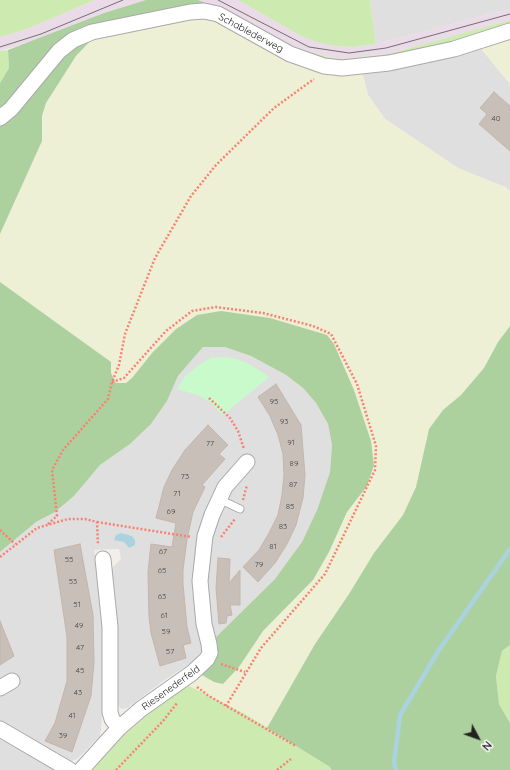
<!DOCTYPE html>
<html>
<head>
<meta charset="utf-8">
<style>
	body { margin:0 }
	#map { position:relative; width:510px; height:770px; overflow:hidden; background:#f2efe9; font-family:Quicksand,sans-serif }
	canvas { display:block }
	.north { position:absolute; left:458px; top:718px; width:40px; height:40px; -webkit-text-stroke:3px #fff; paint-order:stroke; rotate:131deg; font-size:11px; font-weight:700; line-height:16px; text-align:center; color:#222 }
	.north::after { content:''; display:block; margin:auto; width:14px; height:18px; background:#222; clip-path:polygon(50% 0,100% 100%,50% 72%,0 100%) }
</style>
</head>
<body>
<div id="map">
<canvas width="510" height="770"></canvas>
<div class="north">N</div>
</div>
<script>
const ctx = document.querySelector('canvas').getContext('2d');
ctx.lineJoin = 'round';
function fillPath(path, color) {
  ctx.fillStyle = color;
  ctx.fill(path, 'evenodd');
}
function poly(rows) {
  const path = new Path2D();
  for (const r of rows) {
    path.moveTo(r[0], r[1]);
    for (let i = 2; i < r.length; i += 2) path.lineTo(r[i], r[i + 1]);
  }
  return path;
}
function strokePath(path, color, width, dash) {
  ctx.strokeStyle = color;
  ctx.lineWidth = width;
  ctx.lineCap = dash ? 'butt' : 'round';
  ctx.setLineDash(dash || []);
  ctx.stroke(path);
}
function label(font, color, halo, rows, align = 'center') {
  ctx.font = font + ' Quicksand,sans-serif';
  ctx.lineWidth = 3;
  ctx.setLineDash([]);
  ctx.textBaseline = 'middle';
  ctx.strokeStyle = halo;
  ctx.fillStyle = color;
  for (const [text, x, y, turn = 0] of rows) {
    ctx.save();
    ctx.translate(x, y);
    ctx.rotate((+turn || 0) * Math.PI / 180);
    ctx.textAlign = isNaN(turn) ? turn : align;
    if (halo) ctx.strokeText(text, 0, 0);
    ctx.fillText(text, 0, 0);
    ctx.restore();
  }
}
const residential = poly([
	[370,0,510,0,510,9,376,44],
	[478,45,510,84,510,191,505,187,458,168,385,119,368,95,362,71],
	[203,347,225,347,251,356,286,375,303,388,316,403,328,424,332,445,330,472,317,510,302,542,288,563,275,579,215,638,210,626,206,588,208,506,203,650,193,662,166,679,127,708,122,709,118,706,116,700,110,570,121,559,119,549,94,550,100,577,105,669,101,730,100,736,78,758,72,761,67,760,0,722,0,697,19,684,12,673,0,679,0,552,36,522,55,512,74,496,100,465,130,444,151,424,167,401,178,376],
	[0,735,59,770,0,770]
]);
const industrial = poly([
	[95,0,146,0,104,13,38,40,0,51,0,37,27,29],
	[198,0,238,0,299,35,335,46,354,47,376,44,510,9,510,20,388,54,342,59,327,57,295,47,230,12]
]);
const farmland = poly([
	[207,16,277,51,362,71,368,95,385,119,458,168,505,187,510,191,510,326,498,342,484,368,461,395,443,410,429,429,416,487,403,515,374,553,349,594,315,644,267,728,245,714,187,685,202,675,214,682,239,667,263,631,313,580,329,552,347,512,367,486,371,441,343,362,221,311,197,315,176,329,152,353,132,378,126,383,116,383,111,373,111,362,0,282,0,234,42,141,43,116,46,103,76,56,96,35],
	[510,35,510,84,478,45]
]);
const grass = poly([
	[0,0,95,0,27,29,0,37],
	[238,0,370,0,376,44,354,47,335,46,317,42,299,35],
	[216,9,230,12,295,47,327,57,342,59,388,54,510,20,510,26,389,59,322,62],
	[8,50,9,68,0,83,0,51],
	[510,645,510,723,499,704,496,676,502,651],
	[187,685,245,714,330,767,331,770,92,770,123,736,157,707]
]);
const forest = poly([
	[146,0,198,0,230,12,216,9,96,35,76,56,46,103,42,116,42,141,0,234,0,83,9,68,8,50,104,13],
	[0,282,111,362,111,373,116,383,126,383,132,378,152,353,176,329,197,315,221,311,270,318,327,335,334,344,354,390,371,441,374,465,367,486,347,512,329,552,313,580,263,631,239,667,223,684,214,682,202,675,211,666,215,638,275,579,302,542,317,510,330,472,332,445,328,424,316,403,303,388,286,375,251,356,225,347,203,347,178,376,167,401,151,424,130,444,100,465,74,496,55,512,36,522,0,552],
	[510,326,510,645,502,651,496,676,499,704,510,723,510,770,331,770,330,767,267,728,315,644,349,594,374,553,403,515,416,487,429,429,443,410,461,395,484,368,498,342]
]);
const park = poly([
	[224,357,237,359,249,364,269,377,223,415,210,402,198,395,177,389,185,376,199,365,211,358]
]);
const water = poly([
	[121,533,132,536,135,540,135,545,129,548,124,542,114,540,116,535]
]);
const stream = poly([
	[396,770,394,762,400,715,439,650,510,549]
]);
const building = poly([
	[494,92,510,106,510,151,479,124,487,114,480,108,494,92],
	[276,384,301,425,305,475,303,498,296,525,287,544,275,563,258,582,243,567,259,550,269,533,278,515,282,495,284,475,283,454,278,435,270,416,258,397,276,384],
	[208,425,228,445,219,454,225,459,202,485,205,487,193,512,187,539,183,570,183,584,187,627,191,643,183,645,186,658,160,666,151,633,149,617,148,572,151,544,172,547,176,523,156,518,164,487,172,470,185,450,208,425],
	[80,544,93,615,94,662,91,696,72,752,45,741,55,723,67,681,67,637,54,550,80,544],
	[218,558,230,559,229,583,240,570,240,605,230,605,232,615,227,616,226,623,219,624,216,588,218,558],
	[0,621,14,656,0,665,0,621]
]);
const path = poly([
	[112,382,124,378,166,331,192,311,216,307,263,313,313,326,331,334,357,384,376,446,375,470,325,574,261,648,226,706],
	[209,398,230,418,238,431,244,449],
	[243,500,247,485],
	[97,522,191,537],
	[48,524,57,516,52,470,63,450,108,399,112,382,119,365,125,334,155,258,191,196,216,165,274,108,314,79],
	[0,530,15,544],
	[221,537,235,519],
	[0,557,37,528,68,519,85,519,97,522,98,545],
	[221,664,245,672],
	[197,687,209,696,296,746],
	[116,770,163,721,177,703],
	[277,770,291,759]
]);
const service = poly([
	[219,499,240,509]
]);
const minor = poly([
	[0,118,11,109,59,51,73,40,92,32,190,12,204,11,218,14,290,54,324,66,342,68,389,63,454,49,510,31],
	[103,559,110,627,110,712,112,719,119,728],
	[0,688,12,681],
	[0,729,70,770],
	[81,770,119,728,141,709,192,673,207,659,210,653,209,644,204,624,200,581,205,536,212,515,225,487,247,462]
]);
const tram = poly([
	[218,0,309,47,349,53,386,48,510,14],
	[0,47,41,34,123,0]
]);
const numberNames = [
	["40",496,119],
	["95",274,402],
	["93",284,422],
	["91",291,443],
	["77",210,444],
	["89",294,464],
	["73",185,477],
	["87",293,485],
	["71",177,494],
	["85",290,507],
	["69",171,512],
	["83",283,527],
	["81",273,547],
	["67",163,552],
	["55",69,560],
	["79",259,565],
	["65",162,571],
	["53",73,582],
	["63",162,597],
	["51",77,605],
	["61",164,616],
	["49",79,626],
	["59",166,632],
	["47",80,648],
	["57",170,652],
	["45",80,671],
	["43",78,693],
	["41",72,716],
	["39",63,736]
];
const streetNames = [
	["Schablederweg",251,33,28],
	["Riesenederfeld",171,688,-36]
];
fillPath(residential, '#e0dfdf');
fillPath(industrial, '#ebdbe8');
fillPath(farmland, '#eef0d5');
fillPath(grass, '#cdebb0');
fillPath(forest, '#add19e');
fillPath(park, '#c8facc');
fillPath(water, '#aad3df');
strokePath(stream, '#aad3df', 4.5);
fillPath(building, '#c7bfb8');
strokePath(building, '#c4b6ab', 1);
strokePath(service, '#a9a9a9', 9);
strokePath(minor, '#a9a9a9', 17);
strokePath(path, '#fa8072', 2.5, [2, 2]);
strokePath(service, '#fff', 7);
strokePath(minor, '#fff', 15);
strokePath(tram, '#707070', 1);
label('8px', '#4b4948', null, numberNames);
label('10px', '#222', '#fff', streetNames);
</script>
</body>
</html>
